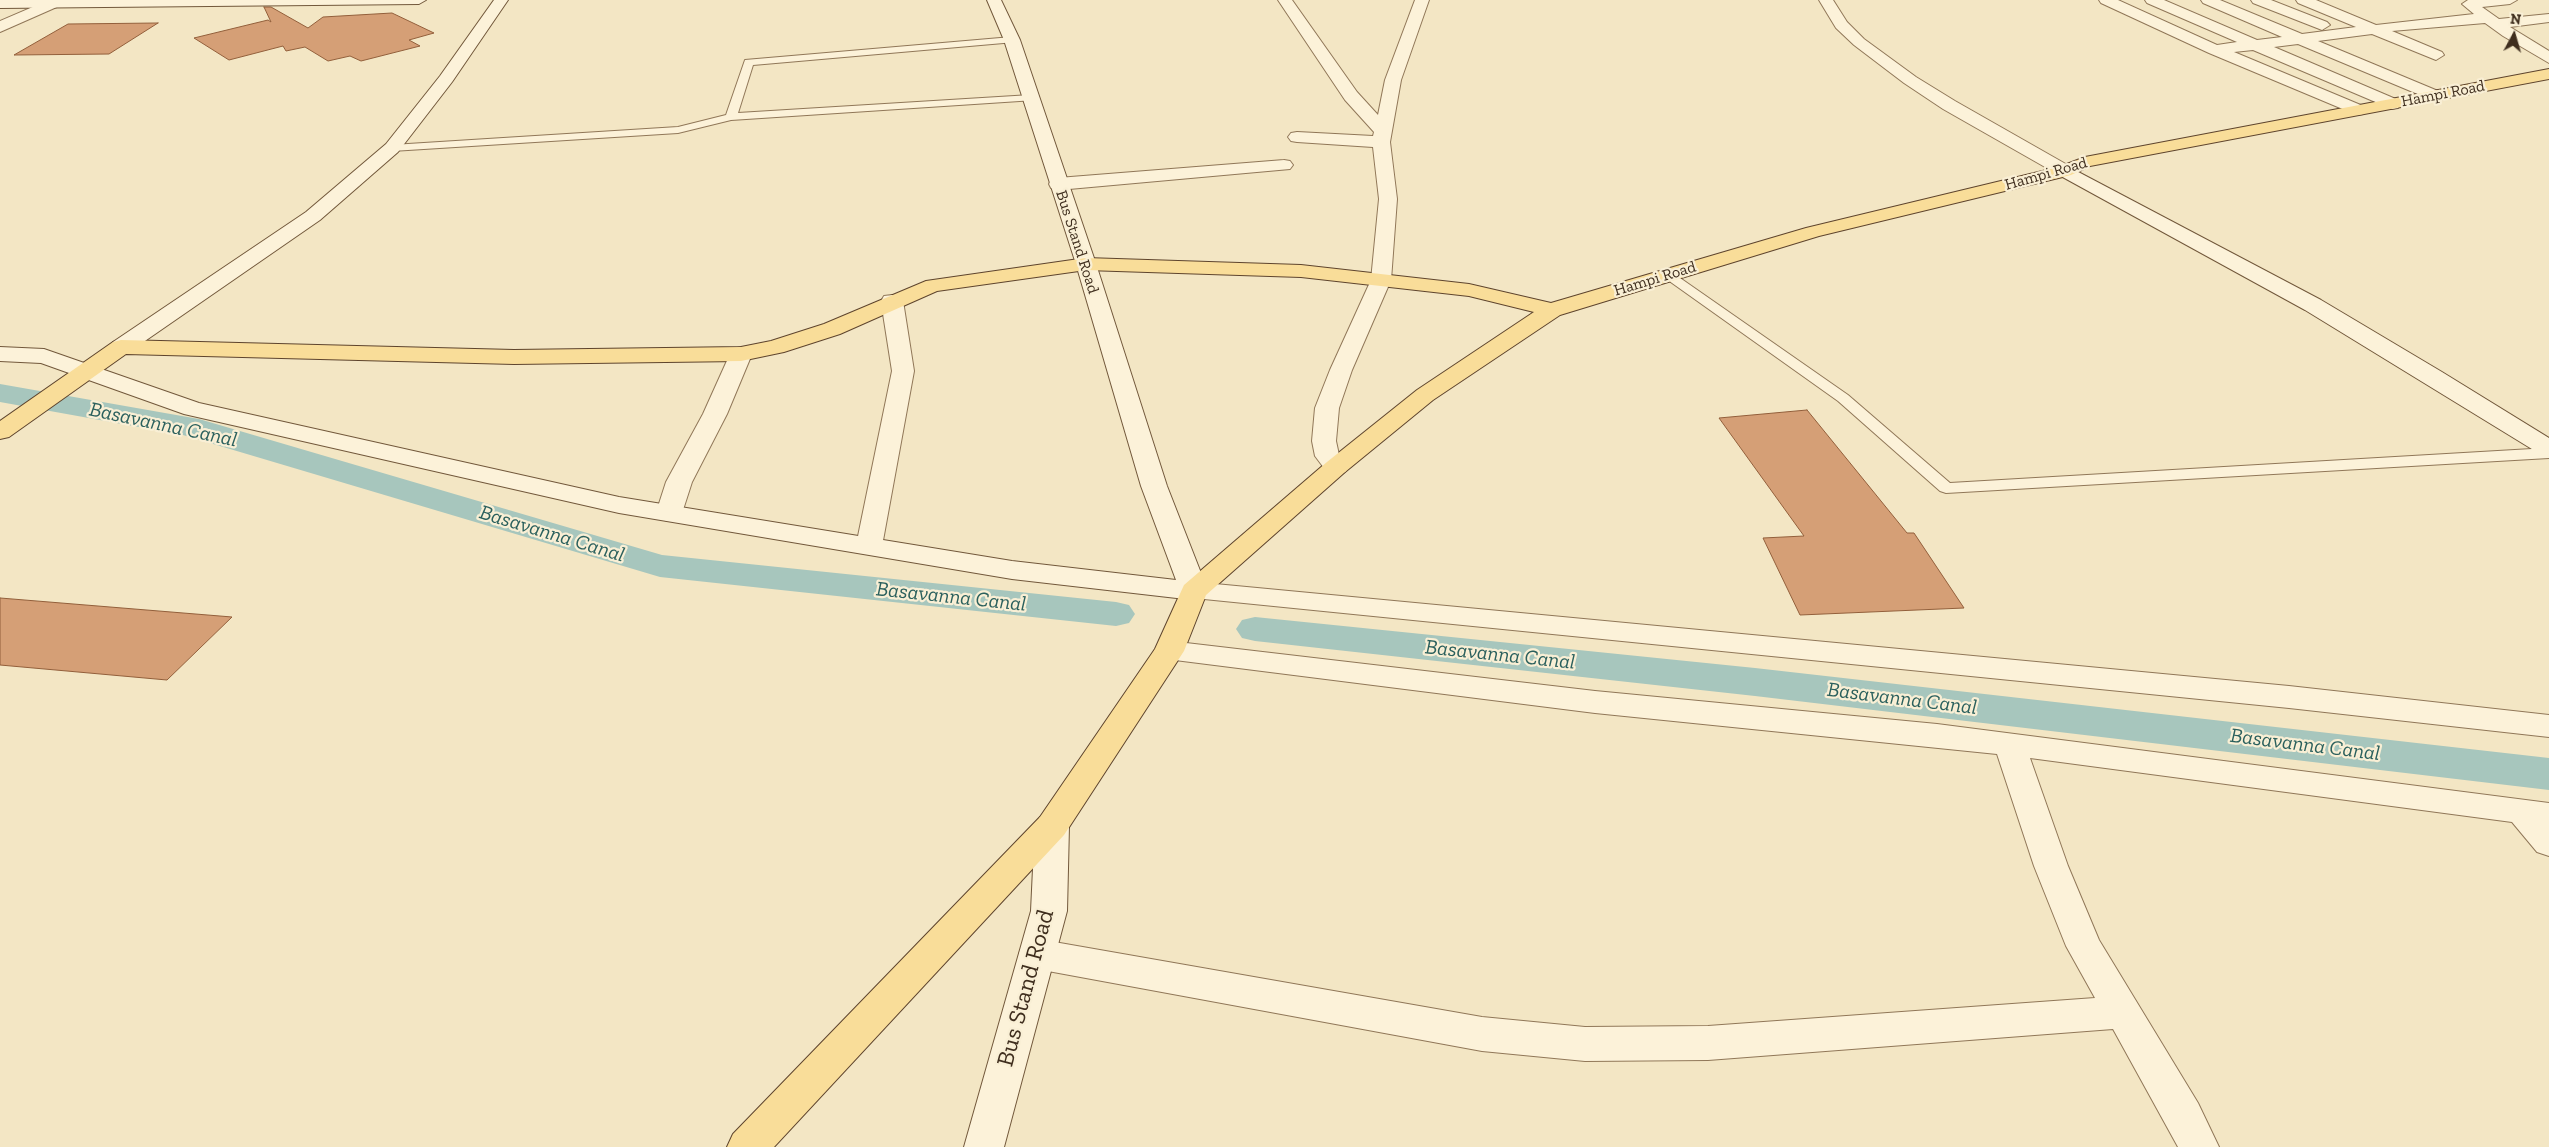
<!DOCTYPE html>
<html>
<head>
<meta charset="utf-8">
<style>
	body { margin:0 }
	#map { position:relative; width:2549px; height:1147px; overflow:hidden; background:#f3e6c4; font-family:"Zilla Slab",serif }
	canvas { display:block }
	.north { position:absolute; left:2489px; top:10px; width:50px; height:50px; -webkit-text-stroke:4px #f9efd5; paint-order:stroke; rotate:6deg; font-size:14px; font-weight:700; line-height:20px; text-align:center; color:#3f2e1e }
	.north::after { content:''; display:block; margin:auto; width:18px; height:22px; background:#3f2e1e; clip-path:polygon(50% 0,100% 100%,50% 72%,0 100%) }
</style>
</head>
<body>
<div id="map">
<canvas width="2549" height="1147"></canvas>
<div class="north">N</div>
</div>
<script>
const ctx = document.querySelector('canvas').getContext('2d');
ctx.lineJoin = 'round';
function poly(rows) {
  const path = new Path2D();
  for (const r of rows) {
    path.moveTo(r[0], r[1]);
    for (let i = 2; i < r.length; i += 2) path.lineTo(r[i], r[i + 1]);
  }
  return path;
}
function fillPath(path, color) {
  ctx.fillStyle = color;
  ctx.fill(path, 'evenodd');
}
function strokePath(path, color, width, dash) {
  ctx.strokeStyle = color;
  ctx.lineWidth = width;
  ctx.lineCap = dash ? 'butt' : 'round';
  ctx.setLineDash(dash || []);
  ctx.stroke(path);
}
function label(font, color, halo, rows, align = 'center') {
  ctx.font = font + ' "Zilla Slab",serif';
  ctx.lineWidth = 4.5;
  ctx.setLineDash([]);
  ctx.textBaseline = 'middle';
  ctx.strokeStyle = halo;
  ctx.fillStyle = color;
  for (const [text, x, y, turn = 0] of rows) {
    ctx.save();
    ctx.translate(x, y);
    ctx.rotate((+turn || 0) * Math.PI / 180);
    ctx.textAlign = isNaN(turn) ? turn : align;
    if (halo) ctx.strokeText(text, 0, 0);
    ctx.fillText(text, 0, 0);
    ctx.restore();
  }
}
const canal = poly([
	[0,384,199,419,662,555,1116,602,1129,605,1135,614,1129,623,1116,626,660,577,183,435,0,402,0,384],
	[1255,617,1755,668,2549,758,2549,790,1755,696,1255,641,1242,638,1236,629,1242,620,1255,617]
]);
const building = poly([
	[264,7,271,7,308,28,323,17,392,13,434,33,409,40,420,46,361,61,350,56,328,61,305,47,286,51,283,46,229,60,194,38,268,20,271,22,264,7],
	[158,23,109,54,14,55,68,24,158,23],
	[1807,410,1907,533,1914,533,1964,608,1800,615,1763,538,1804,536,1719,418,1807,410],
	[0,598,232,617,167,680,0,665,0,598]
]);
const lane = poly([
	[1012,37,1015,38,1015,42,753,65,738,113,1031,95,1036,98,1035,100,731,120,678,133,392,151,386,148,392,145,678,127,726,115,745,60,1012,37],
	[1670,271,1848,395,1950,483,2549,448,2549,458,1946,493,1940,491,1838,401,1665,278,1663,275,1665,272,1670,271]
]);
const street = poly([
	[49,0,59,0,61,3,59,6,0,32,0,21,49,0],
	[1278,0,1292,0,1357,92,1378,115,1385,80,1415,0,1429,0,1401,80,1390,142,1397,199,1391,280,1352,370,1339,408,1336,441,1339,455,1349,467,1345,472,1336,475,1327,472,1315,456,1312,441,1315,408,1330,370,1371,280,1379,199,1373,147,1297,142,1291,141,1288,137,1291,133,1297,132,1373,136,1374,132,1345,100,1278,0],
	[1819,0,1833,0,1847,22,1864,39,1916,77,1955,101,2071,167,2074,171,2071,175,2059,175,1943,109,1904,83,1854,45,1836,28,1819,0],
	[2099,0,2118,0,2217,45,2237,42,2147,3,2145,0,2164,0,2257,40,2282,37,2203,3,2201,0,2220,0,2302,34,2356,27,2298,3,2296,0,2316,0,2376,25,2474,14,2462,4,2468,0,2517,0,2510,4,2482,7,2499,19,2549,14,2549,22,2510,27,2549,51,2549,63,2503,36,2485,23,2392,31,2442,52,2444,55,2436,60,2372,34,2318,41,2438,91,2440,95,2438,99,2432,100,2298,44,2274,47,2398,100,2400,104,2398,108,2392,109,2253,50,2234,52,2363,106,2365,110,2363,114,2357,115,2209,53,2101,3,2099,0],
	[2251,0,2271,0,2327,22,2330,25,2322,30,2317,28,2253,3,2251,0],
	[1284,160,1290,161,1293,165,1290,169,1058,190,1051,188,1049,184,1051,180,1058,178,1284,160],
	[892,295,900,296,903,301,914,371,882,546,879,552,869,554,859,552,856,546,892,371,881,301,884,296,892,295],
	[741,347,749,349,752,354,727,414,692,482,682,513,678,519,669,521,660,519,656,513,666,482,703,414,730,354,733,349,741,347],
	[1194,582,2289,686,2549,715,2549,737,2289,708,1184,597,1180,591,1184,585,1194,582],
	[1169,641,1595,691,1937,724,2549,803,2549,856,2537,852,2512,822,2030,758,2068,866,2099,940,2198,1103,2219,1147,2178,1147,2113,1029,1708,1060,1585,1061,1482,1051,1037,969,1024,965,1019,954,1024,943,1037,939,1482,1017,1585,1027,1708,1026,2095,998,2066,946,2034,866,1997,754,1595,713,1159,658,1154,651,1159,644,1169,641]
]);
const secondary = poly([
	[0,0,426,0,419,4,0,8,0,0],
	[494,0,508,0,452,82,398,152,320,220,129,352,121,354,113,352,110,347,113,342,306,212,386,144,440,76,494,0],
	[987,0,1001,0,1020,40,1096,264,1167,486,1208,591,1204,597,1194,600,1012,579,619,513,184,414,41,363,0,361,0,347,44,349,199,403,619,497,1012,561,1176,580,1141,486,1076,264,1004,40,987,0],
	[2065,165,2321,300,2442,372,2549,438,2549,456,2540,454,2305,310,2059,175,2056,171,2059,167,2065,165],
	[1052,813,1064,817,1069,826,1067,911,1004,1147,964,1147,1031,911,1035,826,1040,817,1052,813]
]);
const primary = poly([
	[2549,69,2549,79,2090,166,2071,175,1819,236,1560,315,1433,400,1345,472,1206,595,1184,651,1064,835,774,1147,727,1147,733,1134,1040,817,1155,649,1184,585,1327,462,1417,390,1534,312,1469,296,1301,277,1086,270,937,291,840,334,784,352,741,361,514,364,126,354,9,437,0,439,0,421,113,342,121,340,514,350,741,347,771,341,824,324,926,281,1086,258,1301,265,1469,284,1551,303,1806,228,2059,167,2085,157,2549,69]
]);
const farStreetnames = [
	["Hampi Road",2443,94,-11],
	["Hampi Road",2046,174,-16],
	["Bus Stand Road",1077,242,72],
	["Hampi Road",1655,279,-17]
];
const waterNames = [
	["Basavanna Canal",163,425,12],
	["Basavanna Canal",552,534,17],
	["Basavanna Canal",951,597,6],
	["Basavanna Canal",1500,655,6],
	["Basavanna Canal",1902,699,7],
	["Basavanna Canal",2305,745,7]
];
const nearStreetnames = [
	["Bus Stand Road",1026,988,-75]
];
fillPath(canal, '#a7c6bd');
fillPath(building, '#d59f76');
strokePath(building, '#925f3b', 1);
strokePath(lane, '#907758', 2);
strokePath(street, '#907758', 2);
strokePath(secondary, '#72583b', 2);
strokePath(primary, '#5e442d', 2);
fillPath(lane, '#fcf2d9');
fillPath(street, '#fcf2d9');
fillPath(secondary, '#fcf2d9');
fillPath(primary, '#f9dd99');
label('16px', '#3f2e1e', '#f9efd5', farStreetnames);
label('italic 21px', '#2b605d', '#f9efd5', waterNames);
label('24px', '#3f2e1e', '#f9efd5', nearStreetnames);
</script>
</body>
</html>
